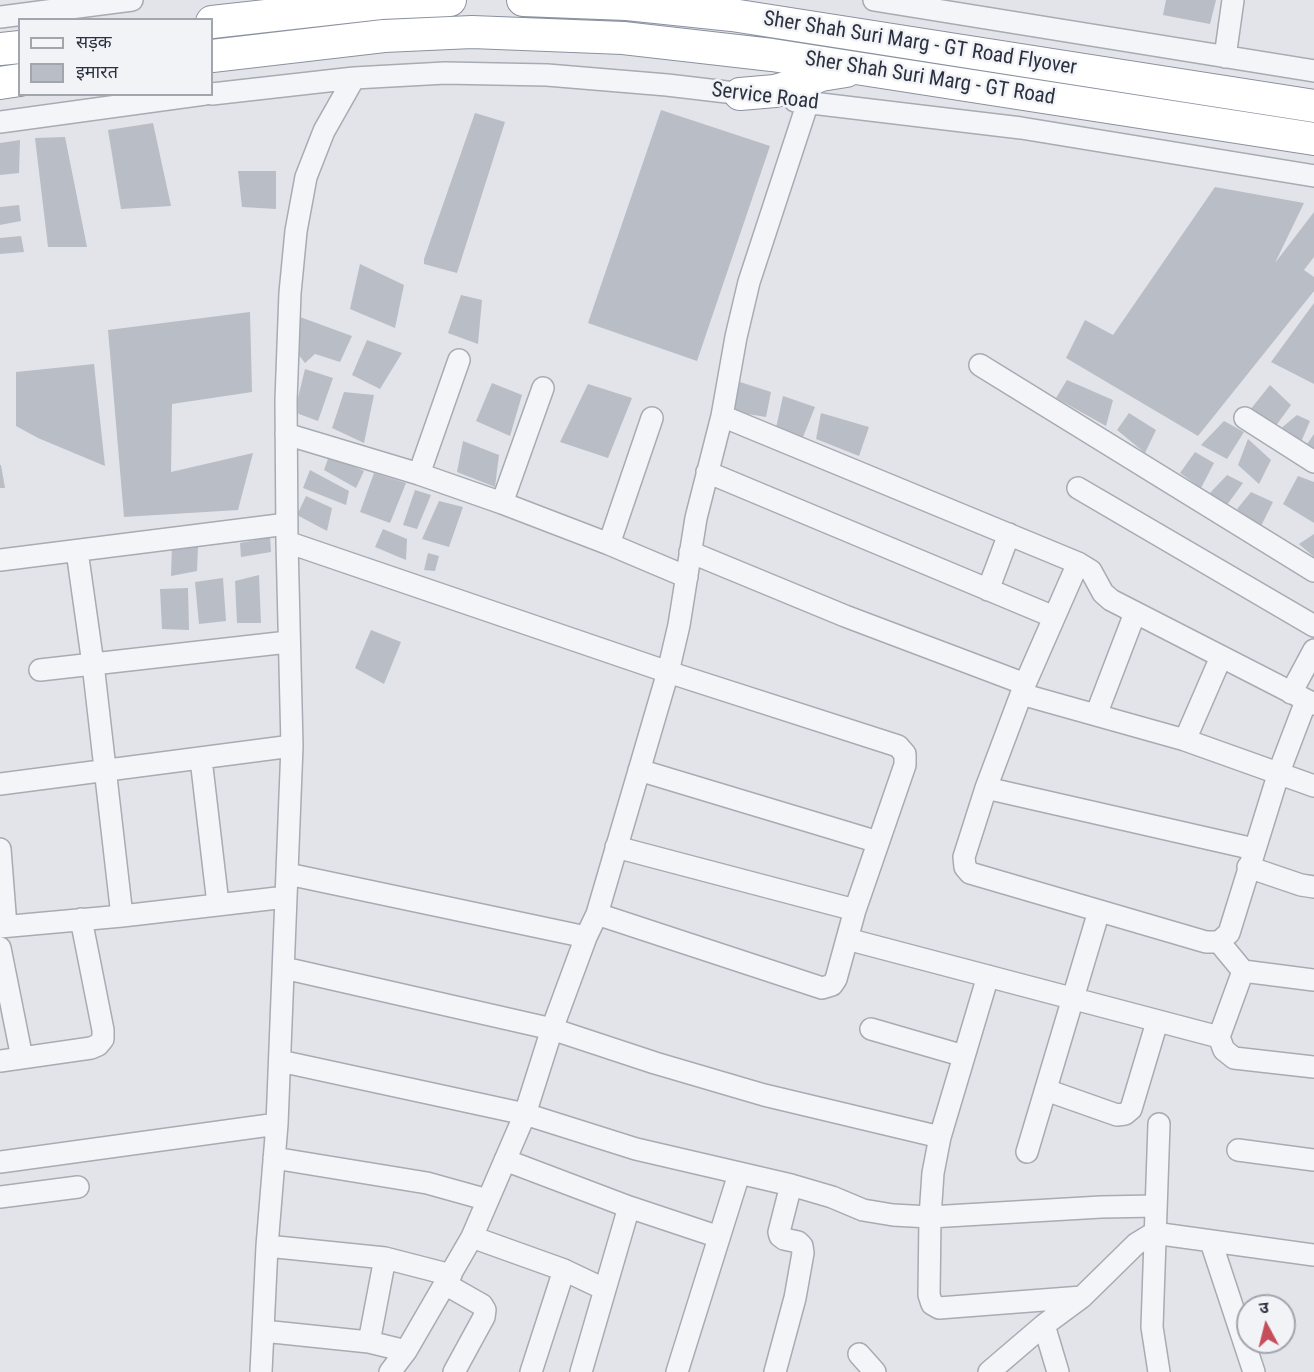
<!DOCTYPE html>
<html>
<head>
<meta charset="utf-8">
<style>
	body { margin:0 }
	#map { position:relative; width:1314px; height:1372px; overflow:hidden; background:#e2e4e9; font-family:"Roboto Condensed","Noto Sans Devanagari",sans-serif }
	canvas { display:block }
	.legend { position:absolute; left:18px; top:18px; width:195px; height:78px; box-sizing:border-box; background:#f1f3f7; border:2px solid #a2a5ae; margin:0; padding:8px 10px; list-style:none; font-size:18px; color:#2b3140 }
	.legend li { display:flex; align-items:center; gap:12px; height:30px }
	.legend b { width:30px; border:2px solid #a2a5ae }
	.north { position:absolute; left:1236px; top:1294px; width:60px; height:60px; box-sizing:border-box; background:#f1f3f7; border:2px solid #a2a5ae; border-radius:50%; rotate:353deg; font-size:16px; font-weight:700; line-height:24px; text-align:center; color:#2b3140 }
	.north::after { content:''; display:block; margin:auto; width:21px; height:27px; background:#c64e5b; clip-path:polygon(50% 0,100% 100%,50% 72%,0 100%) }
</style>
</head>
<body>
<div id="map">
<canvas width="1314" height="1372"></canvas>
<ul class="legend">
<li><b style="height:8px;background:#f4f5f8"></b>सड़क</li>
<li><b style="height:16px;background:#b9bdc6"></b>इमारत</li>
</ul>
<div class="north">उ</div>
</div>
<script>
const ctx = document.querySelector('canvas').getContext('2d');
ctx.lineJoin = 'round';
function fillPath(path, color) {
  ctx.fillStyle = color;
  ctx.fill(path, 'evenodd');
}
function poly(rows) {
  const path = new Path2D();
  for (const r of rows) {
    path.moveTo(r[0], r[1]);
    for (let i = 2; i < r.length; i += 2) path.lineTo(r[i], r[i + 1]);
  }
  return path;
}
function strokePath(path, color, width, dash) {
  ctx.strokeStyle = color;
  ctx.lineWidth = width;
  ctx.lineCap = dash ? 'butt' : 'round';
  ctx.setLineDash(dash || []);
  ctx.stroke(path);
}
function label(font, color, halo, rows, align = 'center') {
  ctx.font = font + ' "Roboto Condensed",sans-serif';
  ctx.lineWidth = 5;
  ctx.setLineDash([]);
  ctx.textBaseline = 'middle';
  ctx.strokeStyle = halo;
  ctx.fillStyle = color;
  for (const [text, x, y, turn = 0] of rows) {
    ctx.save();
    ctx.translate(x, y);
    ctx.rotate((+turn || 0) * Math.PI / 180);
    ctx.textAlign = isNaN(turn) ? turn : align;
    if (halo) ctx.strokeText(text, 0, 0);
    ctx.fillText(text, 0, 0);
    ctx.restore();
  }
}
const building = poly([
	[1166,0,1216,0,1210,24,1163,15],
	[661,110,770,146,697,361,588,323],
	[475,113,505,122,457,273,424,264,424,259],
	[153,123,171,206,121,209,108,130],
	[65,137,87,247,48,247,35,138],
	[20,140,19,173,0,175,0,143],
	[238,171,276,171,276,209,242,207],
	[1215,187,1304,203,1275,263,1314,212,1314,257,1304,270,1314,277,1314,291,1198,436,1066,358,1085,320,1113,335],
	[19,205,21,221,0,225,0,207],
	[21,236,24,252,0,254,0,238],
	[360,264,404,285,395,328,350,309],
	[461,295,482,300,478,344,448,333],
	[1314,303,1314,384,1271,362],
	[250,312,252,392,172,404,171,472,253,453,238,510,124,517,108,330],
	[300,317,352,336,340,362,315,354,305,363,298,354],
	[367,340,402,353,380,389,352,375],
	[94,364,105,466,38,438,16,426,16,372],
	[305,369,333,378,318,421,299,414,295,410],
	[1067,380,1113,400,1106,426,1056,398],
	[737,381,771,392,766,417,729,411],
	[492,383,522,395,510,436,476,421],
	[588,384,632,398,608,458,560,442],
	[1270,385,1291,405,1275,427,1250,410],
	[344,392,374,395,364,443,332,428],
	[783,396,815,407,803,437,776,428],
	[821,413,869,427,859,456,816,439],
	[1129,413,1156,430,1145,453,1117,430],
	[1297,415,1310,421,1301,442,1279,430],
	[1224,421,1244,432,1227,459,1201,445],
	[1314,434,1314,450,1305,447],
	[1248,439,1271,460,1259,484,1238,465],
	[463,441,499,455,495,487,457,472],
	[1195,452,1214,463,1201,488,1180,473],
	[329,456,364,471,356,488,324,470],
	[0,465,1,465,5,488,0,488],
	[310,470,349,491,346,505,303,488],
	[374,473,406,483,390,523,360,512],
	[1227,475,1243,483,1224,509,1210,493],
	[1298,476,1314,482,1314,523,1283,504],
	[415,490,431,495,417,529,403,525],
	[1251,492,1273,502,1259,530,1237,509],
	[306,496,332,508,327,531,297,515],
	[439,501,463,507,449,547,422,539],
	[383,529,407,539,406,560,375,547],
	[1314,534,1314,557,1299,544],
	[270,537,271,552,241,557,240,543],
	[172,545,198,546,197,571,171,576],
	[428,553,439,556,435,571,424,570],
	[259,575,261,623,237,623,235,581],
	[223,578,226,621,199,624,195,582],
	[188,588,189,630,162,629,160,589],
	[371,630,401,642,384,684,355,668]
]);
const minor = poly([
	[874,0,1314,71],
	[0,17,132,0],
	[1225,57,1233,0],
	[212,94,354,78,445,73,547,75,667,85,752,95],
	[795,101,1021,128,1314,176],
	[0,122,205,94],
	[980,365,1314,571],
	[722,416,1078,563,1091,571,1103,593,1111,600,1314,704],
	[1245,418,1314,462],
	[286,434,419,474,502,503,609,544,687,577],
	[707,472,1054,617],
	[419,474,459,360],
	[1078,488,1314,626],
	[502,503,543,388],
	[287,542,668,672,898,746,905,754,905,765,855,910],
	[609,544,652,418],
	[77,551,93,664,122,916],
	[690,552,845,616,1025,684],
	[0,560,287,524],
	[1078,563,1025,684,986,788,964,857,965,867,970,873,1206,942,1219,942,1229,933,1279,772,1306,701],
	[988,590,1009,534],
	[40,670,288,642],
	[1291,693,1314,650],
	[1021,694,1185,740,1314,786],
	[1096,715,1135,613],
	[1185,740,1221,657],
	[201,759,218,904],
	[639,770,878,842],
	[0,784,292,746],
	[986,788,1254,849],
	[0,849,6,926],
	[1248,867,1301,885,1314,887],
	[288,874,586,937],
	[597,914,822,988,832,985,836,979,847,939,855,910,616,847],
	[0,927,122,916,286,897],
	[847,939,1219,1037],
	[1219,942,1243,971,1314,980],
	[0,948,22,1058],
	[284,968,552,1029,655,1063,764,1095,940,1137,933,1173,930,1217,929,1295,932,1304,939,1308,1082,1297],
	[1243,971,1219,1037,1224,1050,1234,1058,1314,1067],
	[871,1029,964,1056],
	[0,1061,91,1048,98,1045,103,1039,103,1030,81,919],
	[280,1061,525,1114,636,1149,791,1185,832,1197,863,1210,893,1215,930,1217,1101,1207,1156,1206],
	[1046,1090,1117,1115,1125,1114,1131,1109,1157,1022],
	[1159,1124,1152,1327,1159,1372],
	[940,1137,988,976],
	[1238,1150,1314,1160],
	[1027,1152,1099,911],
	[274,1158,427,1183,488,1200],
	[505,1160,629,1207,581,1372],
	[0,1162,277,1124],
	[0,1197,78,1187],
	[629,1207,719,1237],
	[472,1237,564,1270,604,1289],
	[1211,1242,1254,1372],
	[267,1246,385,1258,451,1275],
	[445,1284,482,1305,485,1310,484,1317,454,1372],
	[1044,1325,1058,1372],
	[263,1331,369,1342,406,1351],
	[369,1342,385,1258],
	[859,1354,875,1372],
	[261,1372,267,1246,277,1124,292,746,287,542,286,400,290,293,296,231,306,177,324,131,354,78],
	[390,1372,406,1351,472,1237,525,1114,552,1029,586,937,597,914,668,672,679,625,696,518,722,416,736,337,749,282,808,102],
	[531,1372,564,1270],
	[677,1372,739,1174],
	[775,1372,795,1298,803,1253,802,1246,798,1242,784,1239,780,1236,779,1232,791,1185],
	[989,1372,1044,1325,1082,1297,1136,1244,1154,1233,1314,1255]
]);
const highway = poly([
	[523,0,627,4,732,15,1314,106],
	[212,22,381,3,450,0],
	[0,49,20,47],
	[212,56,384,36,472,32,623,38,772,55,1314,139],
	[0,83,20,80],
	[740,94,775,91,793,86,821,75,846,71]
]);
const streetNames = [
	["Sher Shah Suri Marg - GT Road Flyover",920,44,9],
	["Sher Shah Suri Marg - GT Road",930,79,9],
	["Service Road",765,97,7]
];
fillPath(building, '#b9bdc6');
strokePath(minor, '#a7abb3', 24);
strokePath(highway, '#8a919f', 34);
strokePath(minor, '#f4f5f8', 21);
strokePath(highway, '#fff', 32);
label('21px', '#2b3140', '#f1f3f7', streetNames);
</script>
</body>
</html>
